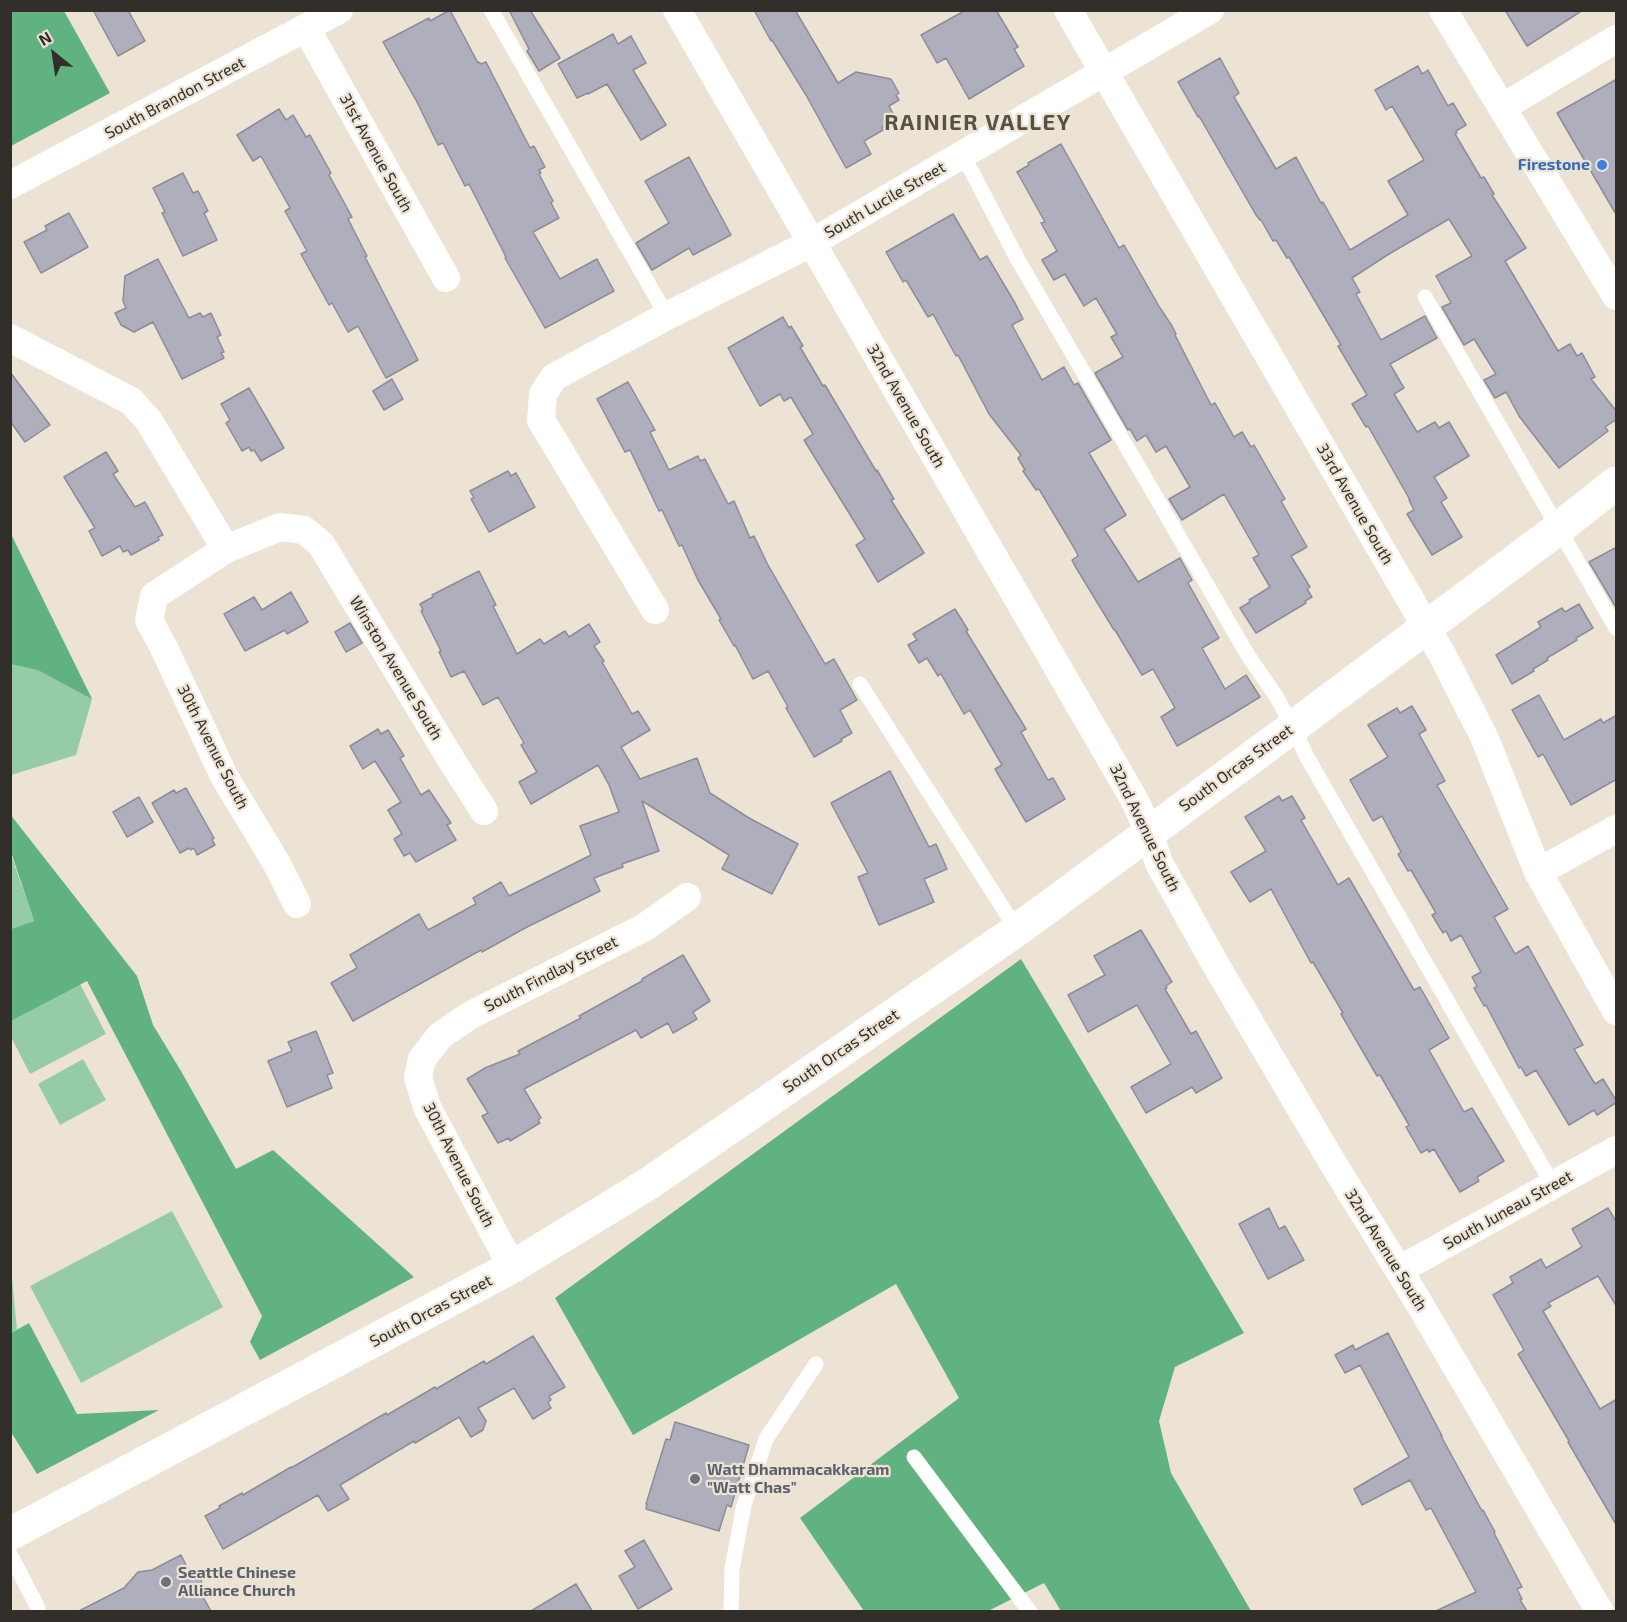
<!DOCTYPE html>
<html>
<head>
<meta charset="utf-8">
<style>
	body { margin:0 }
	#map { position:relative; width:1627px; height:1622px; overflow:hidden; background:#ece3d5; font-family:"Exo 2",sans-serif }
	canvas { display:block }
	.frame { position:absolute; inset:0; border:12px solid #322e29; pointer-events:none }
	.north { position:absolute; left:24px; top:24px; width:60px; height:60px; -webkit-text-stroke:4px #ece3d5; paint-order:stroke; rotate:330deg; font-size:16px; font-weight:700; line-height:24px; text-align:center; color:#322e29 }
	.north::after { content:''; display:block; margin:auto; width:21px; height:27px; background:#322e29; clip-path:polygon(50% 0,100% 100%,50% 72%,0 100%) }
</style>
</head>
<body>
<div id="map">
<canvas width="1627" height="1622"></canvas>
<div class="frame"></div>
<div class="north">N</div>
</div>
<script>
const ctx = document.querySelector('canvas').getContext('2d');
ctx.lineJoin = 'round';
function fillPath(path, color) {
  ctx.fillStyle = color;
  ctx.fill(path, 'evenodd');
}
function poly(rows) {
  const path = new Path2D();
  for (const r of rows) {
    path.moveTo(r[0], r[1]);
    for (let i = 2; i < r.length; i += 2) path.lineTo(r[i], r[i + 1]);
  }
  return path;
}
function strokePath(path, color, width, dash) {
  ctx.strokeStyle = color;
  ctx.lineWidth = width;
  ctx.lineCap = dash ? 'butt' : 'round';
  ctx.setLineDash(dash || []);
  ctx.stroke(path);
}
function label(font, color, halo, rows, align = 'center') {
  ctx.font = font + ' "Exo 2",sans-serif';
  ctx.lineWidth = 4.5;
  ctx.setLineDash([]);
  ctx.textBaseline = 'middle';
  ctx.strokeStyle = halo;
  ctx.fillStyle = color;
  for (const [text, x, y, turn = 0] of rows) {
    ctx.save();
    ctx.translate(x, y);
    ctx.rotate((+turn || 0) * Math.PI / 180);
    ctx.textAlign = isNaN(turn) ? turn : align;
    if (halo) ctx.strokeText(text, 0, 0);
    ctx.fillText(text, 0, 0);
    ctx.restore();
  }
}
const green = poly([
	[10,534,92,699,76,755,11,775],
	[10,852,34,921,11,929,10,929],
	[80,984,106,1034,30,1074,11,1037,11,1021],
	[83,1059,106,1100,60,1125,38,1084],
	[172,1211,223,1307,81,1383,30,1286],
	[10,1259,17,1329,11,1333,10,1333]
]);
const forest = poly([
	[11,10,64,11,110,93,11,146],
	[11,534,92,699,38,670,11,664],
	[10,814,137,976,153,1025,181,1071,236,1169,273,1150,414,1277,260,1360,250,1342,262,1316,87,981,11,1021,11,929,34,921,11,852],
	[1021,959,1244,1333,1175,1367,1159,1421,1171,1473,1251,1611,1061,1611,1044,1583,988,1611,864,1611,800,1518,959,1398,896,1284,633,1435,555,1298],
	[29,1323,77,1414,159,1410,37,1474,11,1432,11,1333]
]);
const building = poly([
	[93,10,128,10,145,41,118,56,93,10],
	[450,10,478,63,479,62,481,64,486,62,530,148,534,146,545,167,539,170,541,173,539,174,553,201,551,203,559,218,533,232,560,279,597,259,614,291,545,328,505,258,506,257,469,184,465,186,443,143,438,145,417,102,383,42,429,18,430,21,450,10],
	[509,10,530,10,560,58,539,71,527,51,529,49,509,10],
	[754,10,795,10,838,83,856,72,891,79,899,93,896,95,899,100,889,106,896,119,882,127,883,130,864,141,871,154,846,168,806,95,772,40,771,41,754,10],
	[966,10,996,10,1018,47,1014,49,1024,66,969,99,946,58,937,63,921,35,966,10],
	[1505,10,1583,10,1527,46,1505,10],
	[613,34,618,44,631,36,646,63,633,70,666,125,641,140,607,84,588,94,588,93,577,98,558,64,613,34],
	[1220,58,1239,93,1234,97,1276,169,1296,157,1321,203,1323,202,1350,250,1408,215,1388,181,1424,160,1392,106,1386,110,1375,90,1418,66,1422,74,1428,70,1448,106,1453,103,1466,125,1456,131,1457,133,1455,134,1481,178,1484,177,1494,194,1492,195,1526,248,1505,261,1558,351,1570,344,1577,356,1582,353,1595,377,1591,379,1617,412,1617,419,1605,427,1608,431,1559,468,1519,416,1506,392,1495,398,1484,380,1496,374,1474,339,1464,345,1442,307,1451,303,1436,276,1472,256,1449,219,1389,254,1352,278,1360,292,1356,294,1381,340,1425,316,1437,338,1390,364,1404,388,1394,394,1417,432,1435,422,1439,428,1449,422,1469,456,1434,477,1447,498,1441,502,1462,537,1432,555,1407,514,1414,510,1409,500,1410,500,1368,426,1366,427,1352,404,1367,395,1338,346,1341,345,1289,257,1287,258,1276,240,1273,241,1261,220,1260,220,1256,215,1199,116,1198,117,1178,82,1220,58],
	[1617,79,1617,216,1557,113,1617,79],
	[279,109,286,120,293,115,306,137,310,135,331,173,329,175,352,217,348,219,367,256,365,257,418,360,386,378,358,326,348,332,332,303,329,305,301,254,307,251,285,211,290,208,261,156,253,161,237,135,279,109],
	[1061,144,1119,248,1124,245,1160,308,1172,326,1176,334,1175,335,1211,405,1215,403,1234,437,1242,432,1251,447,1254,445,1285,499,1281,501,1307,547,1291,556,1310,587,1307,589,1312,597,1305,601,1306,603,1256,633,1240,608,1250,602,1249,600,1270,587,1253,558,1259,555,1224,494,1182,520,1169,499,1190,487,1166,446,1156,452,1146,435,1137,441,1130,429,1128,430,1095,373,1123,357,1111,337,1117,334,1096,298,1084,306,1065,274,1054,280,1042,260,1057,251,1041,223,1045,222,1017,172,1029,165,1028,163,1061,144],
	[689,157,731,235,693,255,689,248,652,270,636,243,669,223,645,181,689,157],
	[183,173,193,193,198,191,208,211,204,213,217,240,183,256,162,213,165,212,153,188,183,173],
	[69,213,88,247,41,273,24,242,47,230,45,226,69,213],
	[953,214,980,260,987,256,1015,303,1023,319,1012,325,1042,380,1064,367,1074,385,1078,383,1111,440,1089,453,1126,515,1104,529,1138,582,1180,558,1192,580,1188,583,1219,638,1202,648,1225,689,1246,675,1260,697,1229,716,1177,746,1161,717,1175,708,1153,669,1142,675,1115,630,1114,630,1075,566,1072,560,1078,556,1076,551,1039,489,1036,490,1023,471,1025,470,1018,458,1021,455,989,414,958,355,956,356,933,314,928,317,906,280,903,282,886,252,953,214],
	[158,259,189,318,200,313,203,317,211,313,221,335,217,337,224,352,221,353,224,358,182,379,153,322,134,332,121,325,115,313,126,308,123,301,125,276,158,259],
	[783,317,789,328,791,326,803,346,800,347,823,386,825,385,876,471,877,470,894,499,891,500,924,553,878,582,856,545,865,539,804,440,813,434,791,397,784,401,780,394,760,406,728,348,783,317],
	[10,372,50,425,25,442,10,421,10,372],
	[392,379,403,399,384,410,373,391,392,379],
	[628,382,655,430,650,432,669,470,698,456,700,461,705,459,728,504,734,501,750,538,754,536,768,565,825,664,834,659,857,700,840,710,852,733,841,739,842,741,814,757,786,708,788,707,768,671,753,679,735,645,734,646,719,620,721,619,698,580,682,545,679,546,662,510,659,511,630,450,625,452,597,399,628,382],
	[249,388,284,448,261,461,254,450,251,451,249,447,242,451,226,423,230,420,221,404,249,388],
	[106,452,118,471,113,474,135,507,145,502,163,535,158,537,159,540,131,555,128,550,123,552,120,546,102,556,89,531,95,528,64,477,106,452],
	[508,471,511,476,516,473,535,507,489,532,471,499,474,498,470,491,508,471],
	[1617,547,1617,609,1589,562,1617,547],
	[479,571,496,605,493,606,517,654,540,639,544,644,565,631,569,637,589,624,600,642,594,646,604,661,602,662,632,714,638,711,650,730,621,747,640,779,697,758,710,793,749,818,798,844,772,894,722,869,729,855,642,801,659,851,622,864,623,867,594,878,600,891,527,927,482,952,481,950,353,1021,331,983,357,968,350,955,419,914,428,930,476,904,473,898,501,882,509,896,591,855,580,826,619,812,609,785,598,765,531,804,519,782,537,772,521,745,524,743,498,697,483,705,464,671,451,677,439,652,441,651,421,611,423,610,420,604,433,597,432,595,479,571],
	[291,592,308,622,287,634,285,630,245,651,224,614,254,597,262,610,291,592],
	[1579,604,1593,628,1576,638,1577,640,1547,658,1548,660,1533,669,1534,671,1512,684,1496,655,1541,627,1538,622,1562,608,1565,612,1579,604],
	[955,609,968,630,966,631,1026,729,1021,732,1048,780,1053,778,1065,799,1026,822,995,769,1002,765,970,710,964,714,941,674,938,676,927,658,919,663,908,645,917,640,913,634,955,609],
	[350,623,362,643,346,652,335,632,350,623],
	[1539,695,1564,740,1601,719,1603,723,1617,715,1617,779,1571,805,1543,754,1538,757,1512,710,1539,695],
	[1412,706,1426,730,1419,734,1445,781,1437,785,1508,909,1494,917,1515,954,1528,946,1583,1045,1574,1049,1595,1084,1603,1079,1617,1102,1597,1115,1594,1110,1569,1125,1536,1070,1526,1076,1521,1067,1519,1068,1486,1005,1484,1006,1474,988,1477,986,1472,977,1481,972,1461,935,1451,941,1446,931,1443,933,1432,915,1436,913,1411,870,1408,871,1398,854,1401,852,1382,816,1373,821,1350,780,1388,757,1368,725,1397,708,1400,713,1412,706],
	[378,729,381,734,388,730,404,756,400,758,421,795,429,790,451,823,447,825,456,840,416,862,410,853,404,856,394,839,402,834,388,810,401,802,375,761,363,769,350,746,378,729],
	[890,771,929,847,936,844,947,869,924,879,934,902,879,925,858,877,868,873,831,803,890,771],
	[186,788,214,838,212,840,215,845,197,855,194,848,191,850,189,848,180,853,152,803,174,790,176,793,186,788],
	[1279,796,1282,801,1292,796,1305,818,1301,820,1338,885,1349,878,1414,990,1420,987,1449,1038,1429,1050,1464,1112,1472,1108,1504,1161,1477,1177,1479,1181,1460,1192,1434,1149,1429,1152,1428,1149,1421,1153,1406,1127,1409,1125,1380,1075,1377,1076,1341,1014,1343,1013,1313,962,1311,963,1271,889,1250,902,1231,872,1266,851,1245,817,1279,796],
	[139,797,153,822,127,837,113,812,139,797],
	[1141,930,1172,982,1166,986,1167,988,1165,989,1191,1034,1196,1031,1222,1078,1196,1093,1192,1087,1146,1113,1131,1087,1171,1064,1137,1005,1088,1032,1068,995,1105,975,1094,956,1141,930],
	[683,955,710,1001,693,1012,697,1019,673,1033,668,1023,641,1038,636,1030,524,1089,541,1118,538,1120,540,1123,510,1141,509,1138,498,1143,482,1116,488,1113,467,1079,485,1068,520,1054,518,1051,581,1018,579,1016,642,981,642,979,683,955],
	[316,1031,333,1073,327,1075,332,1088,287,1107,268,1061,292,1051,288,1042,316,1031],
	[1269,1208,1279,1229,1285,1226,1304,1260,1268,1279,1239,1224,1269,1208],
	[1608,1208,1617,1223,1617,1307,1598,1276,1548,1303,1551,1306,1543,1311,1600,1409,1617,1399,1617,1526,1568,1442,1569,1441,1518,1354,1524,1350,1493,1295,1513,1283,1510,1277,1541,1259,1546,1268,1582,1247,1572,1229,1608,1208],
	[1388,1333,1442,1436,1441,1436,1482,1511,1483,1510,1495,1532,1494,1533,1522,1587,1517,1589,1522,1599,1520,1600,1527,1611,1436,1611,1476,1592,1431,1508,1426,1510,1410,1480,1362,1505,1354,1489,1409,1457,1360,1365,1345,1373,1335,1355,1353,1345,1355,1350,1388,1333],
	[533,1336,565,1387,549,1396,551,1400,548,1402,551,1408,533,1419,514,1388,478,1408,486,1421,483,1430,471,1437,459,1417,415,1443,414,1441,340,1485,349,1499,328,1511,318,1495,223,1549,205,1516,220,1508,219,1506,242,1493,243,1495,291,1467,291,1468,386,1413,387,1415,435,1387,436,1389,484,1361,486,1364,533,1336],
	[675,1422,749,1445,731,1507,727,1505,719,1531,646,1509,647,1504,646,1504,666,1439,670,1440,675,1422],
	[644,1540,672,1589,638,1609,619,1576,635,1567,625,1551,644,1540],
	[181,1555,187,1567,201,1578,203,1597,211,1611,79,1611,124,1588,138,1572,152,1570,181,1555],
	[576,1584,592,1611,531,1611,576,1584]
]);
const service = poly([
	[491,10,667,316],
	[963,155,1018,260,1249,657,1276,696,1293,727,1307,757,1553,1185],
	[1425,297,1616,628],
	[860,684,1017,930],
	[914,1457,1030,1612],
	[10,1554,38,1608],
	[731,1612,732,1569,744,1505,766,1439,816,1364]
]);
const minor = poly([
	[677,10,1135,801,1149,832,1159,863,1217,967,1334,1165,1416,1298,1600,1612],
	[1068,10,1443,656,1485,739,1538,872,1616,1011],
	[1443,10,1616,296],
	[306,28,446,278],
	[1503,107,1616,39],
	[10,185,339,10],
	[10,338,131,401,149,421,226,549],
	[655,610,541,420,543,394,554,377,667,316,811,243,1210,10],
	[1538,872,1616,829],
	[297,904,277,864,224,776,164,648,149,620,154,596,226,549,280,527,304,530,321,544,452,761,484,811],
	[512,1267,427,1107,418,1077,422,1059,440,1036,469,1016,645,927,687,897],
	[1399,1270,1616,1150]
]);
const tertiary = poly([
	[10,1534,512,1267,648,1184,1017,930,1293,727,1559,528,1616,483]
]);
const markers = [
	[1602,165,6,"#3f7fe0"],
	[695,1479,6,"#6b7280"],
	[166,1582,6,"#6b7280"]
];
const streetNames = [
	["South Brandon Street",175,98,-28],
	["31st Avenue South",376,153,61],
	["South Lucile Street",885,200,-30],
	["32nd Avenue South",906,406,60],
	["33rd Avenue South",1355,504,60],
	["Winston Avenue South",396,668,59],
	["30th Avenue South",213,747,63],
	["South Orcas Street",1236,768,-36],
	["32nd Avenue South",1145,828,64],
	["South Findlay Street",551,974,-27],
	["South Orcas Street",841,1051,-34],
	["30th Avenue South",459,1165,63],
	["South Juneau Street",1508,1210,-29],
	["32nd Avenue South",1386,1250,58],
	["South Orcas Street",431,1311,-28]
];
const shopNames = [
	["Firestone",1590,165]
];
const worshipNames = [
	["Watt Dhammacakkaram",707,1470],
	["\"Watt Chas\"",707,1488],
	["Seattle Chinese",178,1573],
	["Alliance Church",178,1591]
];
const districtNames = [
	["RAINIER VALLEY",978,123]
];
fillPath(green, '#95cba7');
fillPath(forest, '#60b380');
fillPath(building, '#aeaebd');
strokePath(building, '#8c8c9a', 1.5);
strokePath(service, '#fff', 15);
strokePath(minor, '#fff', 28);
strokePath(tertiary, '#fff', 33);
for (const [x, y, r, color] of markers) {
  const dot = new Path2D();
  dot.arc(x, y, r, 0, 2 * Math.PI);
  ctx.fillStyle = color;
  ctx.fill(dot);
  strokePath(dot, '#ece3d5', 2);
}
label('16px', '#322e29', '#ece3d5', streetNames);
label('bold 16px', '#366cbe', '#ece3d5', shopNames, 'right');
label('bold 16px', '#5b616d', '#ece3d5', worshipNames, 'left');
ctx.letterSpacing = '1.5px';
label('bold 22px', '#575044', '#ece3d5', districtNames);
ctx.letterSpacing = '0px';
</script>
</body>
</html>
